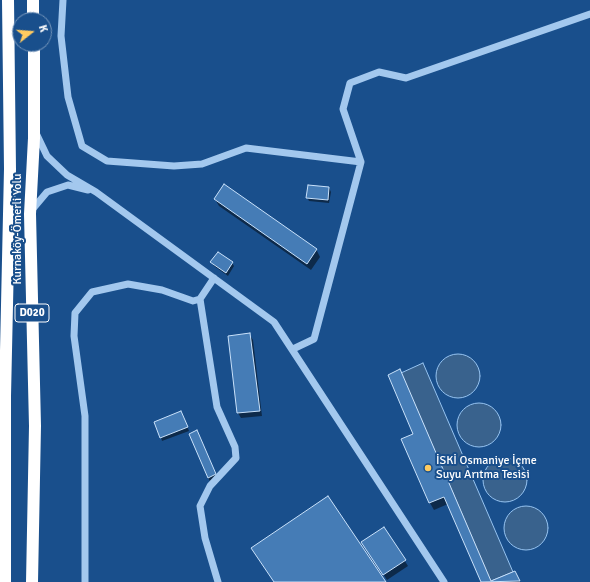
<!DOCTYPE html>
<html>
<head>
<meta charset="utf-8">
<style>
	body { margin:0 }
	#map { position:relative; width:590px; height:582px; overflow:hidden; background:#194f8c; font-family:Signika,sans-serif }
	canvas { display:block }
	.north { position:absolute; left:12px; top:12px; width:40px; height:40px; box-sizing:border-box; background:#194f8c; border:1px solid #7595ba; border-radius:50%; rotate:73deg; font-size:11px; font-weight:700; line-height:16px; text-align:center; color:#fff }
	.north::after { content:''; display:block; margin:auto; width:14px; height:18px; background:#ffcb60; clip-path:polygon(50% 0,100% 100%,50% 72%,0 100%) }
</style>
</head>
<body>
<div id="map">
<canvas width="590" height="582"></canvas>
<div class="north">K</div>
</div>
<script>
const ctx = document.querySelector('canvas').getContext('2d');
ctx.lineJoin = 'round';
function fillPath(path, color) {
  ctx.fillStyle = color;
  ctx.fill(path, 'evenodd');
}
function poly(rows) {
  const path = new Path2D();
  for (const r of rows) {
    if (r.length === 3) {
      path.moveTo(r[0] + r[2], r[1]);
      path.arc(r[0], r[1], r[2], 0, 2 * Math.PI);
      continue;
    }
    path.moveTo(r[0], r[1]);
    for (let i = 2; i < r.length; i += 2) path.lineTo(r[i], r[i + 1]);
  }
  return path;
}
function strokePath(path, color, width, dash) {
  ctx.strokeStyle = color;
  ctx.lineWidth = width;
  ctx.lineCap = dash ? 'butt' : 'round';
  ctx.setLineDash(dash || []);
  ctx.stroke(path);
}
function label(font, color, halo, rows, align = 'center') {
  ctx.font = font + ' Signika,sans-serif';
  ctx.lineWidth = 4;
  ctx.setLineDash([]);
  ctx.textBaseline = 'middle';
  ctx.strokeStyle = halo;
  ctx.fillStyle = color;
  for (const [text, x, y, turn = 0] of rows) {
    ctx.save();
    ctx.translate(x, y);
    ctx.rotate((+turn || 0) * Math.PI / 180);
    ctx.textAlign = isNaN(turn) ? turn : align;
    if (halo) ctx.strokeText(text, 0, 0);
    ctx.fillText(text, 0, 0);
    ctx.restore();
  }
}
const water = poly([
	[458,376,22],
	[423,363,513,572,491,581,401,373,423,363],
	[479,425,22],
	[505,480,22],
	[526,528,22]
]);
const shadow = poly([
	[329,188,331,192,329,203,309,201,307,197],
	[215,199,316,249,320,257,311,270,219,206],
	[212,262,232,263,234,266,228,276,214,266],
	[249,334,253,340,262,416,241,418,238,413,229,337],
	[403,378,492,582,482,582,448,504,434,510,430,503,403,439,414,434],
	[183,416,189,431,162,441,161,437],
	[199,435,217,478,210,481,208,478],
	[384,528,408,566,387,580,366,547],
	[515,572,520,582,492,582]
]);
const building = poly([
	[224,184,317,249,307,264,214,199,224,184],
	[308,185,329,187,328,200,306,198,308,185],
	[218,252,233,262,226,273,210,262,218,252],
	[250,333,260,411,237,413,228,336,250,333],
	[400,369,491,581,515,571,520,581,481,582,444,497,429,503,401,439,413,434,388,375,400,369],
	[181,411,188,427,160,438,154,422,181,411],
	[197,430,216,474,208,478,189,434,197,430],
	[328,496,386,582,274,582,251,548,328,496],
	[384,527,406,560,383,575,361,542,384,527]
]);
const minor = poly([
	[63,0,61,36,68,97,82,146,107,161,174,166,202,164,246,148,361,162],
	[36,133,47,156,67,175,96,192,274,322,444,582],
	[31,211,47,192,68,185,88,190],
	[200,299,217,407,235,447,236,458,210,486,200,506,205,538,218,582],
	[293,349,314,339,361,162,343,109,350,83,379,72,406,78,590,14],
	[85,582,85,416,74,336,75,313,92,292,128,284,162,290,193,301,200,299,214,278]
]);
const highway = poly([
	[33,0,33,20],
	[5,582,5,396,10,169,8,0],
	[32,582,35,426,30,214,34,138,34,44]
]);
const markers = [
	[428,468,4,"#ffcb60"]
];
const shields = [
	[32,313,34]
];
const shieldNames = [
	["D020",32,313]
];
const streetNames = [
	["Kurnaköy-Ömerli Yolu",18,229,-90]
];
const poiNames = [
	["İSKİ Osmaniye İçme",436,461],
	["Suyu Arıtma Tesisi",436,475]
];
fillPath(water, '#39628d');
strokePath(water, '#96c3f0', 1);
fillPath(shadow, '#0007');
fillPath(building, '#457cb6');
strokePath(building, '#c9e1fa', 1);
strokePath(minor, '#a3c8ee', 7);
strokePath(highway, '#fff', 12);
for (const [x, y, r, color] of markers) {
  const dot = new Path2D();
  dot.arc(x, y, r, 0, 2 * Math.PI);
  ctx.fillStyle = color;
  ctx.fill(dot);
  strokePath(dot, '#194f8c', 1.5);
}
for (const [x, y, w] of shields) {
  const box = new Path2D();
  box.roundRect(x - w / 2, y - 9, w, 18, 3);
  ctx.fillStyle = '#194f8c';
  ctx.fill(box);
  strokePath(box, '#fff', 1);
}
label('bold 11px', '#fff', null, shieldNames);
label('12px', '#fff', '#194f8c', streetNames);
label('12px', '#fff', '#194f8c', poiNames, 'left');
</script>
</body>
</html>
